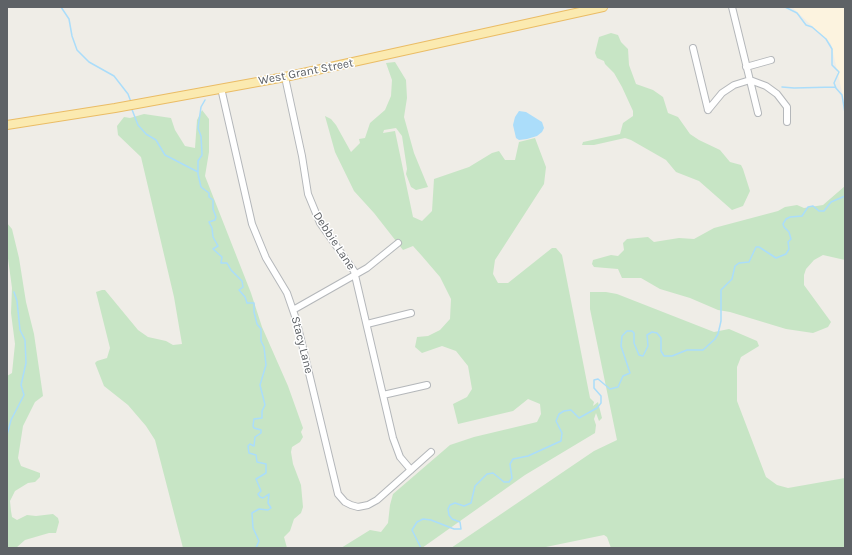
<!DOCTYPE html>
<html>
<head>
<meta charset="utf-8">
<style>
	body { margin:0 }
	#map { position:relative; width:852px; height:555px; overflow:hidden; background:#efede7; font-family:Karla,sans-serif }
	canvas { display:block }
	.frame { position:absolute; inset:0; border:8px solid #5e6266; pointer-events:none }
</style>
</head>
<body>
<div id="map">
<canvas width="852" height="555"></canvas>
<div class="frame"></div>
</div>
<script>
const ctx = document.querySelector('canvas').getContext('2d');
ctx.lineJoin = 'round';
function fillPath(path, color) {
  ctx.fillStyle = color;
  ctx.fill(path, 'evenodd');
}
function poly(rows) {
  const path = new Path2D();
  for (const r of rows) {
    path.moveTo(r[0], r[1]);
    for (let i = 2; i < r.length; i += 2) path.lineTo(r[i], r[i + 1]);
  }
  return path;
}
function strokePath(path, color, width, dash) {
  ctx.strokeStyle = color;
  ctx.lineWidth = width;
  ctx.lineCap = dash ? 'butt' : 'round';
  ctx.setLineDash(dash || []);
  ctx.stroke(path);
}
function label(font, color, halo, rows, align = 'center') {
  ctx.font = font + ' Karla,sans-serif';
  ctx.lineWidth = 3;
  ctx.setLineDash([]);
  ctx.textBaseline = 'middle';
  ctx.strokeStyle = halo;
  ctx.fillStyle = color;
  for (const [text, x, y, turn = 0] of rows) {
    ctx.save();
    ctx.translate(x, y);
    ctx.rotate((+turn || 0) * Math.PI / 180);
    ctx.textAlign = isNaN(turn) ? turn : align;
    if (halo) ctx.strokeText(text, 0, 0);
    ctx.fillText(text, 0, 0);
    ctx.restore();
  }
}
const commercial = poly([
	[792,7,845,7,845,105,831,44]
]);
const green = poly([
	[611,33,618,35,621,42,628,49,629,65,636,84,653,90,663,97,668,113,678,117,690,134,699,140,720,150,730,162,741,165,743,169,750,191,743,206,732,210,699,181,676,172,666,160,631,140,625,138,594,145,582,145,583,142,620,134,623,123,633,116,633,111,622,87,614,73,605,64,604,61,597,58,595,53,599,37],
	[395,62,406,80,407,98,404,117,414,153,428,187,416,190,411,187,406,174,407,169,402,136,396,128,384,130,383,133,395,131,413,217,422,221,432,211,434,179,469,167,492,153,499,151,505,160,515,160,519,142,535,138,546,167,544,184,495,260,493,274,498,283,508,283,552,248,556,248,562,255,590,398,594,402,593,406,598,402,602,418,599,421,596,413,594,419,596,425,595,433,525,475,422,548,341,548,370,530,381,532,388,523,390,505,393,494,450,445,474,437,537,422,541,414,540,404,528,399,513,411,458,424,453,404,467,397,472,389,468,366,456,351,442,346,422,353,415,347,417,337,428,336,440,330,450,319,451,299,440,277,422,256,413,246,403,250,374,213,354,191,335,152,325,116,331,119,336,125,351,152,360,143,359,139,365,138,370,123,385,110,391,96,392,80,386,63],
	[202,110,209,119,209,152,205,176,251,293,262,327,288,386,303,428,301,432,303,437,300,442,292,447,291,452,293,464,301,485,303,507,301,513,294,519,290,531,284,537,287,548,183,548,155,440,146,426,128,405,104,386,95,363,97,361,107,358,110,348,96,292,102,290,105,290,138,330,148,337,166,341,173,345,182,344,174,297,141,157,118,135,117,126,124,117,130,118,144,114,171,118,175,130,185,146,195,148,197,120],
	[845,186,845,260,823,255,814,260,806,269,804,275,804,285,831,322,828,327,813,333,786,329,730,312,718,310,690,298,660,289,641,278,622,278,618,269,594,267,592,264,593,260,611,255,618,256,624,250,623,243,627,239,648,237,654,242,679,238,694,239,714,228,778,211,785,207,797,205,804,208,823,205],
	[7,223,12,229,19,258,26,302,34,334,43,396,35,402,23,426,18,458,21,466,40,473,40,477,35,482,28,483,15,491,10,501,11,511,12,517,17,520,27,515,36,516,53,514,58,518,59,522,56,533,49,533,25,540,16,548,7,548,7,376,12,373,15,344,11,313,12,288,7,251],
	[590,292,606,292,617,294,714,332,729,329,757,341,759,346,741,357,737,367,737,401,766,477,777,485,788,488,845,478,845,548,611,548,607,537,604,535,541,548,451,548,594,451,617,440,590,309]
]);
const water = poly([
	[519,111,526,112,542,122,544,128,542,132,537,136,527,139,519,140,516,138,513,125,515,117]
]);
const stream = poly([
	[61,7,69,19,72,36,77,50,89,62,114,76,128,94,131,102],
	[785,7,797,13,806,25,812,27,826,39,832,49,832,65,839,72,834,83,836,88],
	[782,87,794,88,835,87,842,95,845,113],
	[205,100,201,107,198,128,201,136,202,155,198,161,198,174,201,187,209,193,209,197,213,200,213,209,216,217,215,220,209,222,212,228,213,237,218,246,213,249,222,257,221,263,227,263,231,270,242,281,243,287,239,290,245,297,247,303,254,303,254,312,257,324,261,329,261,341,264,347,266,365,260,385,265,405,262,411,262,418,254,419,253,426,254,428,261,430,261,433,255,437,254,446,250,444,248,446,249,453,256,455,257,462,266,464,266,473,256,479,261,491,258,494,260,497,263,498,269,494,268,503,271,508,268,510,259,509,252,513,253,528,259,541,256,548],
	[131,107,138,125,146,134,156,140,165,155,198,172],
	[7,435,11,420,24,395,21,385,26,363,25,340,20,330,17,301,14,292],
	[421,548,412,530,417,522,423,519,431,520,454,529,461,529,460,522,452,519,449,515,448,509,450,505,455,503,464,506,471,503,475,486,487,474,493,473,504,482,509,482,512,478,510,464,513,459,528,456,561,441,562,433,556,421,559,414,564,411,571,410,579,418,597,408,601,403,601,396,594,388,594,380,598,379,610,389,618,387,623,376,630,373,621,346,622,336,627,331,632,331,634,333,634,343,639,355,643,356,648,346,647,335,652,332,657,333,661,338,661,351,664,356,672,356,687,350,703,350,715,339,718,334,721,321,721,290,732,279,735,266,739,263,749,262,756,247,759,247,776,258,786,254,789,249,788,242,791,239,789,232,784,227,783,224,786,219,790,217,802,216,808,207,813,206,819,211,824,211,831,202,845,196]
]);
const minor = poly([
	[732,7,758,113],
	[693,48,708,110],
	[746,67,771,60],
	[285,77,302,156,308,194,320,223,354,271,393,438,400,457,411,470],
	[221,88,252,224,266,258,287,293,296,319,338,494,345,502,351,505,358,507,368,505,377,500,431,452],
	[708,110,722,93,734,85,750,80,766,86,777,94,787,107,787,122],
	[293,310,367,268,398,243],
	[367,324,411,313],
	[383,395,427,385]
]);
const major = poly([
	[7,125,115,108,285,77,603,7]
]);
const streetNames = [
	["West Grant Street",306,72,-11],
	["Debbie Lane",334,241,57],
	["Stacy Lane",302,345,76]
];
fillPath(commercial, '#fcf3df');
fillPath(green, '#c7e5c5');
fillPath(water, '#abddfa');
strokePath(stream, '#abddfa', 1.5);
strokePath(minor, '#b4b7ba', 8);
strokePath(major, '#eabc65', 10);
strokePath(minor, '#fff', 6);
strokePath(major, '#fbeab0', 8);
label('12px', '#5e6266', '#fff', streetNames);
</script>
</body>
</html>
